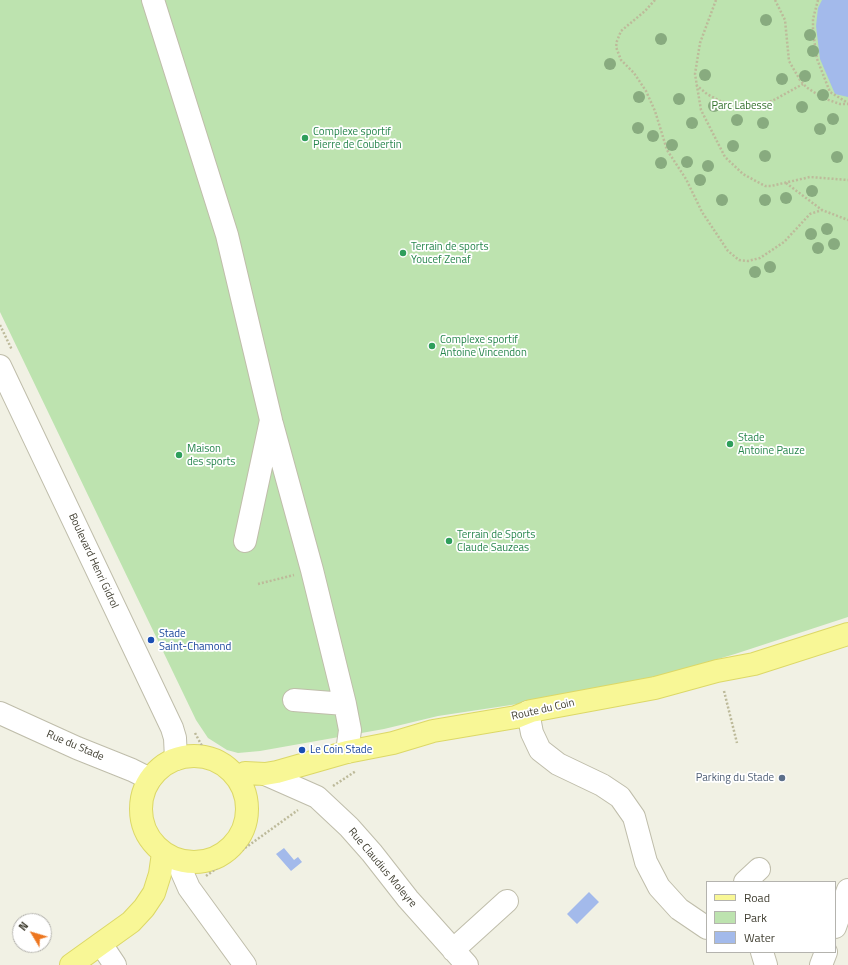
<!DOCTYPE html>
<html>
<head>
<meta charset="utf-8">
<style>
	body { margin:0 }
	#map { position:relative; width:848px; height:965px; overflow:hidden; background:#f1f1e4; font-family:"Titillium Web",sans-serif }
	canvas { display:block }
	.legend { position:absolute; left:706px; top:881px; width:130px; height:72px; box-sizing:border-box; background:#fff; border:1px solid #b4b3ae; margin:0; padding:5px 7px; list-style:none; font-size:12px; color:#434134 }
	.legend li { display:flex; align-items:center; gap:8px; height:20px }
	.legend b { width:20px; border:1px solid #b4b3ae }
	.north { position:absolute; left:12px; top:913px; width:40px; height:40px; box-sizing:border-box; background:#fff; border:1px solid #b4b3ae; border-radius:50%; rotate:308deg; font-size:11px; font-weight:700; line-height:16px; text-align:center; color:#434134 }
	.north::after { content:''; display:block; margin:auto; width:14px; height:18px; background:#ed761f; clip-path:polygon(50% 0,100% 100%,50% 72%,0 100%) }
</style>
</head>
<body>
<div id="map">
<canvas width="848" height="965"></canvas>
<ul class="legend">
<li><b style="height:5px;background:#f8f796"></b>Road</li>
<li><b style="height:11px;background:#bde3af"></b>Park</li>
<li><b style="height:11px;background:#a3baeb"></b>Water</li>
</ul>
<div class="north">N</div>
</div>
<script>
const ctx = document.querySelector('canvas').getContext('2d');
ctx.lineJoin = 'round';
function fillPath(path, color) {
  ctx.fillStyle = color;
  ctx.fill(path, 'evenodd');
}
function poly(rows) {
  const path = new Path2D();
  for (const r of rows) {
    if (r.length === 3) {
      path.moveTo(r[0] + r[2], r[1]);
      path.arc(r[0], r[1], r[2], 0, 2 * Math.PI);
      continue;
    }
    path.moveTo(r[0], r[1]);
    for (let i = 2; i < r.length; i += 2) path.lineTo(r[i], r[i + 1]);
  }
  return path;
}
function strokePath(path, color, width, dash) {
  ctx.strokeStyle = color;
  ctx.lineWidth = width;
  ctx.lineCap = dash ? 'butt' : 'round';
  ctx.setLineDash(dash || []);
  ctx.stroke(path);
}
function label(font, color, halo, rows, align = 'center') {
  ctx.font = font + ' "Titillium Web",sans-serif';
  ctx.lineWidth = 3.5;
  ctx.setLineDash([]);
  ctx.textBaseline = 'middle';
  ctx.strokeStyle = halo;
  ctx.fillStyle = color;
  for (const [text, x, y, turn = 0] of rows) {
    ctx.save();
    ctx.translate(x, y);
    ctx.rotate((+turn || 0) * Math.PI / 180);
    ctx.textAlign = isNaN(turn) ? turn : align;
    if (halo) ctx.strokeText(text, 0, 0);
    ctx.fillText(text, 0, 0);
    ctx.restore();
  }
}
const green = poly([
	[0,0,848,0,848,617,735,654,617,689,438,716,384,729,260,751,238,753,227,750,208,738,196,720,0,312]
]);
const water = poly([
	[822,0,848,0,848,97,835,94,820,59,816,26,818,8],
	[284,848,294,860,298,857,302,862,291,871,276,854],
	[589,892,599,902,577,924,567,914]
]);
const path = poly([
	[655,0,645,11,621,31,617,41,616,47,621,60,634,73,646,91,655,111,667,150,686,179,702,212,728,251,739,260,748,261,760,258,784,242,810,214,822,210],
	[716,0,700,43,695,74,701,110,725,157,743,174,765,186,771,186,810,177,848,180],
	[775,0,785,20,789,61,800,80,806,87,823,98,840,104,848,104],
	[818,0,813,19,813,32,817,59,830,92,848,103],
	[696,85,707,94,720,101,746,107,772,101,803,84],
	[786,183,822,210,848,220],
	[0,325,12,350],
	[258,584,294,575],
	[724,691,737,743],
	[195,733,208,757],
	[333,786,356,771],
	[214,870,215,858],
	[206,876,298,810]
]);
const minor = poly([
	[153,0,227,235,271,420,245,541],
	[0,366,172,728,175,738,176,759],
	[272,424,312,570,345,704,350,730,347,752],
	[294,700,345,704],
	[528,712,532,733,540,750,558,764,602,785,620,797,634,817,646,862,659,887,679,909,707,928],
	[0,713,77,748,132,770,150,779],
	[265,774,317,797,349,827,372,853,408,899,467,965],
	[180,861,182,872,189,888,245,965],
	[745,882,759,869],
	[835,927,848,890],
	[101,944,115,965],
	[453,950,507,901],
	[762,952,766,965],
	[821,965,826,952]
]);
const major = poly([
	[194,809,53],
	[238,778,245,773,265,774,277,772,347,752,393,743,433,731,516,717,531,711,655,688,717,671,754,664,848,634],
	[71,965,131,922,144,908,154,893,160,874,163,853]
]);
const trees = [
	[766,20],
	[810,35],
	[661,39],
	[813,51],
	[610,64],
	[705,75],
	[805,76],
	[782,79],
	[823,95],
	[639,97],
	[679,99],
	[714,106],
	[802,107],
	[833,119],
	[737,120],
	[692,123],
	[763,123],
	[638,128],
	[820,129],
	[653,136],
	[672,145],
	[733,146],
	[765,156],
	[837,157],
	[687,162],
	[661,163],
	[708,166],
	[700,180],
	[812,191],
	[786,198],
	[722,200],
	[765,200],
	[827,229],
	[811,234],
	[834,244],
	[818,248],
	[770,267],
	[755,272]
];
const markers = [
	[305,138,4,"#2e9e5b"],
	[403,253,4,"#2e9e5b"],
	[432,346,4,"#2e9e5b"],
	[730,444,4,"#2e9e5b"],
	[179,455,4,"#2e9e5b"],
	[449,541,4,"#2e9e5b"],
	[151,640,4,"#1a4fb4"],
	[302,750,4,"#1a4fb4"],
	[782,778,4,"#5c6f8a"]
];
const parkNames = [
	["Parc Labesse",742,106]
];
const leisureNames = [
	["Complexe sportif",313,132],
	["Pierre de Coubertin",313,145],
	["Terrain de sports",411,247],
	["Youcef Zenaf",411,260],
	["Complexe sportif",440,340],
	["Antoine Vincendon",440,353],
	["Stade",738,438],
	["Antoine Pauze",738,451],
	["Maison",187,449],
	["des sports",187,462],
	["Terrain de Sports",457,535],
	["Claude Sauzeas",457,548]
];
const streetNames = [
	["Boulevard Henri Gidrol",93,561,65],
	["Route du Coin",543,710,-13],
	["Rue du Stade",75,746,23],
	["Rue Claudius Moleyre",382,868,50]
];
const transitNames = [
	["Stade",159,634],
	["Saint-Chamond",159,647],
	["Le Coin Stade",310,750]
];
const serviceNames = [
	["Parking du Stade",774,778]
];
fillPath(green, '#bde3af');
fillPath(water, '#a3baeb');
strokePath(minor, '#bfbdaa', 24);
strokePath(major, '#dcd867', 24);
strokePath(path, '#bdba9a', 2.5, [2, 2]);
strokePath(minor, '#fff', 22);
strokePath(major, '#f8f796', 22);
ctx.fillStyle = '#88ab7f';
for (const [x, y] of trees) {
  ctx.beginPath();
  ctx.arc(x, y, 6, 0, 2 * Math.PI);
  ctx.fill();
}
for (const [x, y, r, color] of markers) {
  const dot = new Path2D();
  dot.arc(x, y, r, 0, 2 * Math.PI);
  ctx.fillStyle = color;
  ctx.fill(dot);
  strokePath(dot, '#fff', 1.5);
}
label('11px', '#33712c', '#fff', parkNames);
label('11px', '#27864d', '#fff', leisureNames, 'left');
label('11px', '#434134', '#fff', streetNames);
label('11px', '#164399', '#fff', transitNames, 'left');
label('11px', '#4e5e75', '#fff', serviceNames, 'right');
</script>
</body>
</html>
